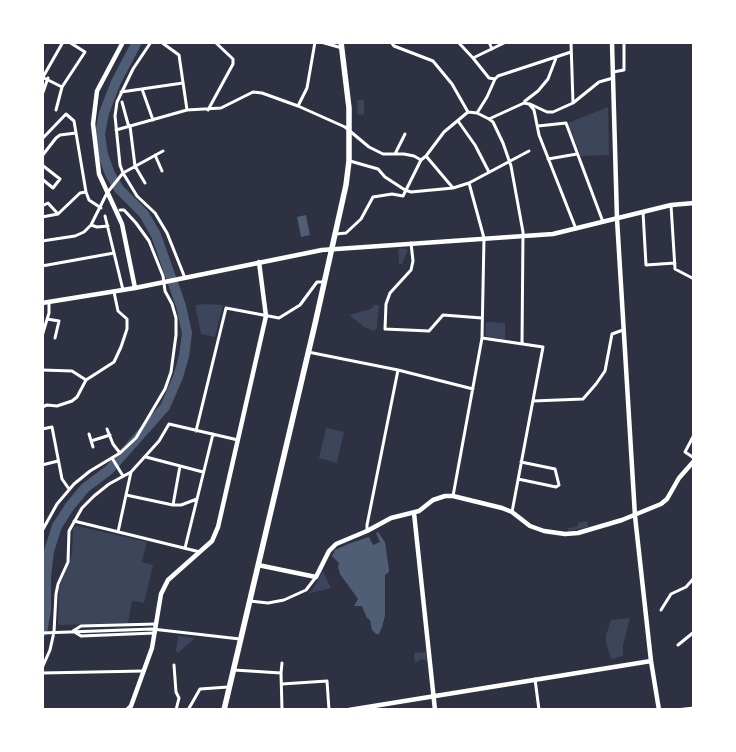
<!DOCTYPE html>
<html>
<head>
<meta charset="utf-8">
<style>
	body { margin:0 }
	#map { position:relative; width:736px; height:752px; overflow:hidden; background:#2d3142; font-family:"Open Sans",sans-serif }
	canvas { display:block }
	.frame { position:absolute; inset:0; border:44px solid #fff; pointer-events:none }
</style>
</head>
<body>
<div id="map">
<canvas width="736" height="752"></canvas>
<div class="frame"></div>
</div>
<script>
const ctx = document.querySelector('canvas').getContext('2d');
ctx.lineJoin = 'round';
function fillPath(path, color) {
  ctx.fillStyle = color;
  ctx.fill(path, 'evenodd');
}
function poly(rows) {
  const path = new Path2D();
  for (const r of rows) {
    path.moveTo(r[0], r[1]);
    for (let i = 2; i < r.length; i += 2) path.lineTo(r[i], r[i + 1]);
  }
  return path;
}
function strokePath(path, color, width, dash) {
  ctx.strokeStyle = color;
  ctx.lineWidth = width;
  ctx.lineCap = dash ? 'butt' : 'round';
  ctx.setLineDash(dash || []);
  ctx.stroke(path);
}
const green = poly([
	[357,100,364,100,364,114,358,115],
	[608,107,609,155,581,156,568,123],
	[403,248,408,250,402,264,399,264,398,249],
	[206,304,223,305,215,337,201,334,195,305],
	[374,305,379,305,377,328,374,331,364,327,349,315,371,309],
	[486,322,505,323,505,340,488,337,485,334],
	[326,428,344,432,337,463,319,458],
	[587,521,588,527,568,531,568,528,577,527,578,523],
	[77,526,147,542,142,562,153,565,144,603,132,601,128,623,59,625,58,624,59,588,72,555,73,528],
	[323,571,331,588,307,594,312,590],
	[630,618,623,645,623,656,611,659,606,642,606,635,611,620],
	[178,636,195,638,178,653,176,651],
	[426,652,427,661,422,659,415,663,414,653]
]);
const water = poly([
	[306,215,310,235,301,237,297,217],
	[378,532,385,542,389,570,389,572,385,575,385,616,382,627,379,634,376,634,372,630,370,620,367,618,362,606,354,606,358,599,340,574,338,567,339,563,332,556,335,550,348,544,369,537,373,545,380,542,376,533]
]);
const river = poly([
	[42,632,46,610,46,578,49,551,57,526,70,506,85,488,109,470,165,407,178,377,184,356,187,333,181,306,156,235,144,214,119,189,110,174,103,155,100,134,104,113,116,82,137,42]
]);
const minor = poly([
	[151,42,133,69,117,102,115,116,120,165,123,173,137,196,155,213,167,233,185,278],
	[161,42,179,55,187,110],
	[321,42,342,48],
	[391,42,394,46,433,61,452,84,468,112],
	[458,42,473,58,489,78,495,79],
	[489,42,492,49],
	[571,42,573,103],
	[473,58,506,42],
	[613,72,624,70,624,42],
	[42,77,62,87],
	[43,77,63,42],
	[142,89,153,120],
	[121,92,183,83],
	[42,95,48,78],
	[122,102,128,124,130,126,135,166,145,183],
	[524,103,525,101,538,91,548,79,556,58],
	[530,104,547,112,553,112,573,103,599,82,613,78],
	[298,106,307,88,315,42],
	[56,110,62,87,85,52,69,42],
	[208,110,233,64,233,59,215,42],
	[477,113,487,97,495,79,498,76,571,52],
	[489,119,524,103,529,104,534,110,539,135,576,229],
	[458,121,475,145,489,172],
	[538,126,566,123,603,222],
	[116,130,187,110,221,108,253,92,262,93,298,106,345,127,369,147,383,154,404,154,414,156,421,160],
	[42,139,66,114,74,121,86,192,89,200,101,208],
	[395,154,405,134],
	[155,155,162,171],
	[42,156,56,138,60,135,76,133],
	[426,156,453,188],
	[548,159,577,154],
	[350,161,378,169,385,177,405,190,411,192,453,188,469,183,529,151],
	[42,165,60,179,53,188,42,179],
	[671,205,675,269,694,279],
	[42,206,48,203,58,214],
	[643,212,646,265,675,263],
	[105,216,123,290],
	[42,217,58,214,80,193,86,192],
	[91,225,97,227,108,226],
	[336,234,346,233,361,219,373,197,392,194,403,196,421,160,426,156,444,132,468,112,477,113,489,119,493,122,503,143,511,166,523,232,522,344],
	[42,241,75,236,84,232,91,225,107,193,123,173,163,151],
	[411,243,413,261,411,270,390,293,386,304,385,329,429,331,443,315,482,318],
	[42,266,114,253],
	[47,319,59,321,55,338],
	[42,336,49,313,49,302],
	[482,338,543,347,512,512],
	[308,352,398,370,473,389],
	[42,370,72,371,86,380],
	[533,401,583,399,596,384,605,371,612,334,623,330],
	[42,407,47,405,57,406,72,401,77,397,86,380,114,362,121,347,127,329,127,319,118,311,114,292],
	[42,429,52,427,62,479,69,489],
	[107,429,113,444,120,453],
	[196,431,226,308,279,318,300,305,317,282,324,282],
	[89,434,93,447],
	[694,435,685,452,694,458],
	[91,441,110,435],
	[146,457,203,472],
	[112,458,123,476],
	[42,465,58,461],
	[518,479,556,487,559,485,555,469,521,462],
	[126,495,173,505,181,505,197,499],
	[453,496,482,338,484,238,469,183],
	[173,505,180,466],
	[74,521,200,552],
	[42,531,57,504,74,484,90,471,120,453,136,438,165,389,171,372,176,335,176,318,172,304,165,291,163,276,149,241,136,223,124,210,120,210],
	[367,531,367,525,398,370],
	[118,532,131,472],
	[185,548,213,434],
	[250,601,268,603,284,600,306,590,316,577],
	[661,610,671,594,686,587,694,578],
	[42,633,152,629,240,639],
	[155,633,81,636,73,631,81,626,156,624],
	[678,645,694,632],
	[282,663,281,673,282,710],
	[174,665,176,692,179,698,176,710],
	[42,668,50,650,54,632,56,594,58,584,68,562,69,531,82,508,94,496,109,484,131,472,159,441,169,424,238,440],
	[234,670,281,673],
	[42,673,144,671],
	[535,679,539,710],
	[282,684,327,681,329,710],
	[188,710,200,689,228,687],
	[676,710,694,708]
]);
const tertiary = poly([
	[123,42,97,91,93,124,99,174,122,224,135,288],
	[612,42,617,219,635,516,651,661,659,710],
	[42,303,135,288,322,250,553,234,671,205,694,203],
	[414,513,435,710],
	[258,565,316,577,329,551,336,544,367,531,391,518,419,511,433,500,445,496,453,496,502,508,512,512,530,526,544,531,565,534,578,533,622,520,661,504,667,499,679,478,694,461],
	[127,710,131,706,152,648,161,594,168,580,212,541,218,527,266,316,259,262],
	[349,710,651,661]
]);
const primary = poly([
	[224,710,315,324,346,185,349,161,349,108,341,42]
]);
fillPath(green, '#3c4559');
fillPath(water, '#4f5d75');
strokePath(river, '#4f5d75', 10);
strokePath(minor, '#fff', 3);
strokePath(tertiary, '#fff', 4.5);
strokePath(primary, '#fff', 5.5);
</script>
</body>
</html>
